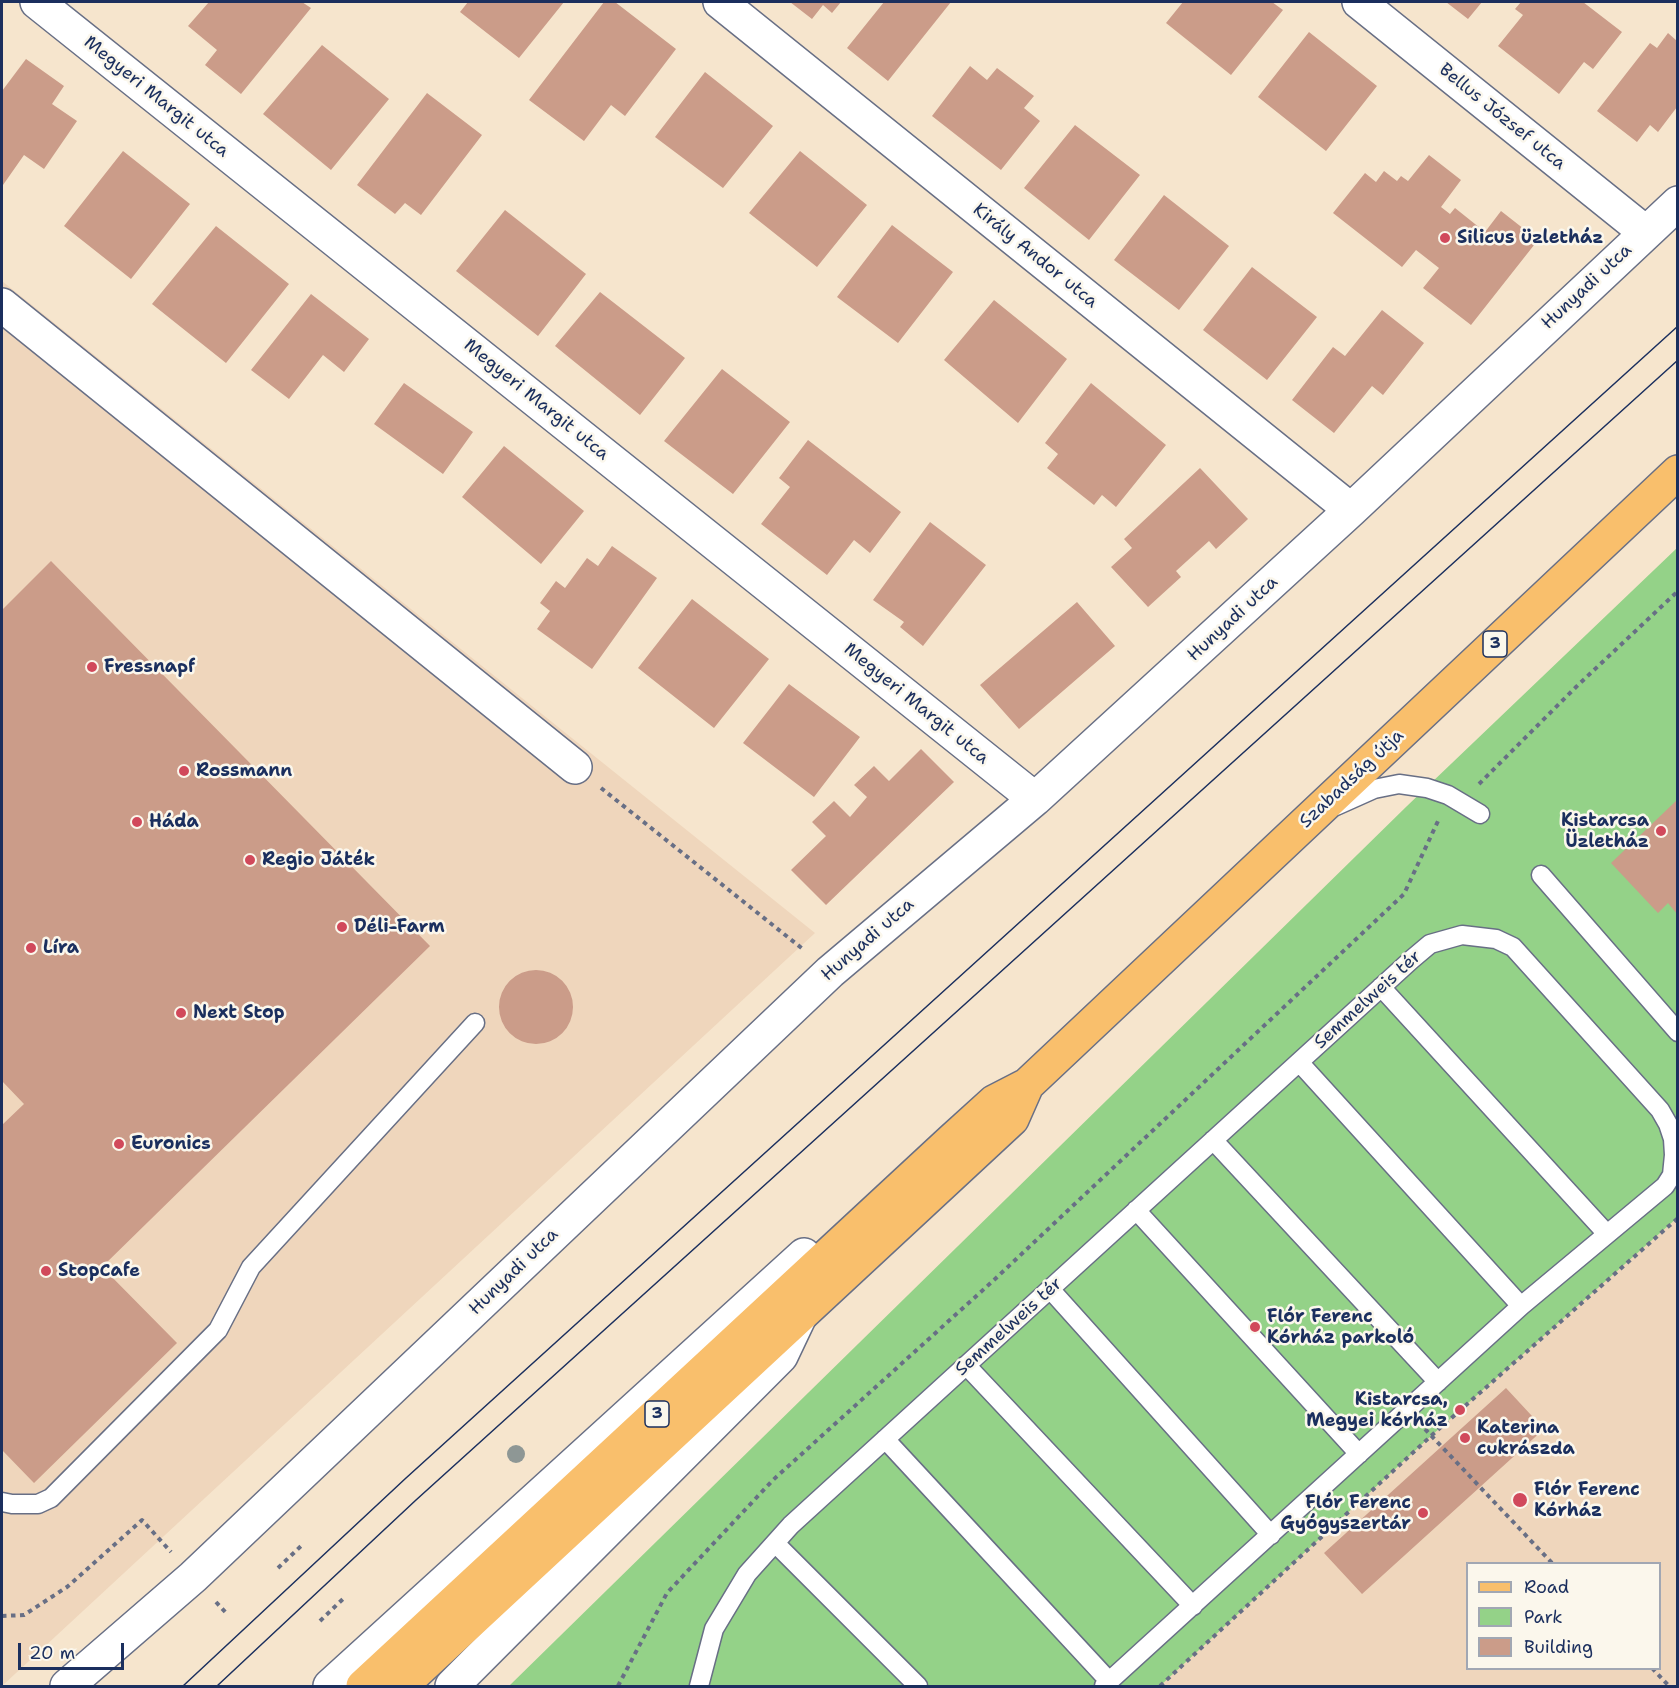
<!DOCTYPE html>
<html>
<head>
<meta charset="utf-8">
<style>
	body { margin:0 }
	#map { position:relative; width:1679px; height:1688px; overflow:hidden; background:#f6e5cd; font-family:"Shantell Sans",sans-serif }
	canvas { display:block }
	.frame { position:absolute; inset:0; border:3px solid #1b2f5e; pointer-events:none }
	.legend { position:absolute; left:1466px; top:1562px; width:195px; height:108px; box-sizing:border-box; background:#fbf7ec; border:2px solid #a1a7b3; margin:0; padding:8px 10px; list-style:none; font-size:18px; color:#1b2f5e }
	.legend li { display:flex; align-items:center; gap:12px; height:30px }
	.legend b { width:30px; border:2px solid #a1a7b3 }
	.scale { position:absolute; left:18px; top:1643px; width:106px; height:27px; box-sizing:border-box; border:3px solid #1b2f5e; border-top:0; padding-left:8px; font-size:18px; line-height:21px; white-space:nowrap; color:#1b2f5e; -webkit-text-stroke:4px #fbf7ec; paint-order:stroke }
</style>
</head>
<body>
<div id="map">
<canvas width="1679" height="1688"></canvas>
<div class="frame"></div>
<ul class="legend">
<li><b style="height:8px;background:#f9bf6c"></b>Road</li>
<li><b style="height:16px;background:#94d288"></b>Park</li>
<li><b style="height:16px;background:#cb9c89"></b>Building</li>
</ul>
<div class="scale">20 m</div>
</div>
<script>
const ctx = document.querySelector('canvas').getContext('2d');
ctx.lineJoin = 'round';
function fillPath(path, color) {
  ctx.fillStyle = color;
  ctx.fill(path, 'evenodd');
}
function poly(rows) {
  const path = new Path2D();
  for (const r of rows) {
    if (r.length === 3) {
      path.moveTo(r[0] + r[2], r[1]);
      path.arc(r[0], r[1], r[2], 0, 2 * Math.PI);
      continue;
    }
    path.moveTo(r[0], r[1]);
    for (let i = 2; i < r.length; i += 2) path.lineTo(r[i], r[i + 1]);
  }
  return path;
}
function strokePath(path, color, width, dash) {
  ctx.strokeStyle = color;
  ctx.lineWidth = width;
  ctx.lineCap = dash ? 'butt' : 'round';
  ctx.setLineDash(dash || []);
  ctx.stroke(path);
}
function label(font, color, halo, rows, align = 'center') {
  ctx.font = font + ' "Shantell Sans",sans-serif';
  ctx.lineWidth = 5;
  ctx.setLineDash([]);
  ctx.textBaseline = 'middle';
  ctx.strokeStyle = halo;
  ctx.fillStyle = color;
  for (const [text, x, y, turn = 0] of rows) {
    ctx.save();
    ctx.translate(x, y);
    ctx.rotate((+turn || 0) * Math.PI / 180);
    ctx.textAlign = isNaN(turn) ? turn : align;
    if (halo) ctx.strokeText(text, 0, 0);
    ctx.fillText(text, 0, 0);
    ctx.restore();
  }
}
const built = poly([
	[2,281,815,933,2,1686],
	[1677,1218,1677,1686,1160,1686,1431,1436],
	[1468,1564,1660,1564,1660,1668,1468,1668]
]);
const green = poly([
	[1677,548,1677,1218,1431,1436,1160,1686,509,1686,1407,806]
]);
const building = poly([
	[209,2,302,2,311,8,241,94,205,65,217,50,188,26],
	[468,2,564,2,519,58,460,12],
	[604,2,615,2,676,49,625,116,611,105,584,141,529,100],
	[790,2,841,2,832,13,823,5,812,19],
	[884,2,951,2,888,81,847,48],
	[1183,2,1272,2,1283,10,1231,75,1166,23],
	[1446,2,1482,2,1468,19],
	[1521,2,1583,2,1622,32,1593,69,1584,62,1559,94,1498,46,1523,15,1515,9],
	[1309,32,1377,86,1326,151,1258,97],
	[1668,33,1677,41,1677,107,1658,132,1650,125,1637,142,1597,111,1650,43,1657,48],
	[322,45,389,99,331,170,263,114],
	[26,59,64,86,52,104,77,121,44,169,24,155,3,185,2,91],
	[970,66,987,80,997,68,1034,96,1024,108,1040,121,1001,170,932,116],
	[705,72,773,126,723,188,655,137],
	[427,93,482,135,421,215,405,203,395,214,357,185],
	[1075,125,1140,175,1089,240,1024,188],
	[123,151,190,204,131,279,64,226],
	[800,151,867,205,817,267,749,213],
	[1429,155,1461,180,1441,207,1450,214,1455,208,1485,232,1501,211,1538,240,1471,325,1423,288,1439,268,1416,250,1402,267,1333,213,1365,173,1376,182,1384,171,1397,181,1401,176,1408,181],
	[1164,195,1229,246,1179,310,1114,260],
	[505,210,586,274,538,336,456,271],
	[892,225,953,272,898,343,837,297],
	[216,226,289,284,226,363,152,304],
	[1252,267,1317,317,1267,380,1203,330],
	[600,292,685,358,640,415,555,346],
	[311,294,369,339,344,372,323,355,289,399,251,370],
	[994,300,1067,359,1018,423,944,360],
	[1382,310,1424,343,1383,395,1372,386,1334,433,1292,400,1333,347,1345,356],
	[722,369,790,422,733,494,664,441],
	[404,383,473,432,443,474,374,424],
	[1091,383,1166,445,1116,507,1102,495,1094,505,1047,468,1058,454,1045,443],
	[808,440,901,512,870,553,854,540,827,575,761,524,790,487,779,478],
	[504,446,584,511,541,564,462,497],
	[1200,468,1248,519,1216,549,1209,541,1176,571,1181,577,1148,607,1111,567,1132,548,1124,539],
	[930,522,986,565,923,646,900,627,904,622,873,600],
	[612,546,657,578,592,669,537,629,550,611,540,603,556,581,565,588,587,558,598,566],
	[51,561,430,946,102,1267,177,1343,34,1483,2,1450,2,1125,24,1104,2,1081,2,610],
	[692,599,769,659,714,728,638,668],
	[1077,602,1115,646,1019,729,980,685],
	[789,684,860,737,814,797,743,743],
	[921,749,954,782,826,905,791,870,826,836,812,822,834,801,850,817,867,797,854,785,874,766,889,781],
	[1677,800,1677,914,1668,903,1658,913,1611,863],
	[536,1007,37],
	[1506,1388,1544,1429,1362,1594,1324,1553]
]);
const path = poly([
	[1479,784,1576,687,1678,591],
	[601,788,804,950],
	[1425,1429,1553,1564],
	[278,1568,301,1546],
	[216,1602,228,1615],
	[2,1616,24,1615,67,1587,142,1520,171,1552],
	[320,1621,345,1597],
	[1652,1668,1669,1686],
	[618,1686,667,1593,773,1480,994,1280,1404,894,1438,821],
	[1160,1686,1431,1436,1678,1218]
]);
const lane = poly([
	[1336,806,1374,789,1399,784,1427,788,1448,795,1480,814],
	[1541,875,1678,1032],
	[1381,987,1607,1234],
	[1299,1062,1521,1306],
	[1213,1140,1438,1382],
	[1136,1210,1359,1454],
	[1050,1289,1271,1535],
	[966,1365,1193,1606],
	[885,1439,1110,1682],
	[2,1502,12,1504,38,1504,51,1498,218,1330,251,1267,475,1023],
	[775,1543,918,1686],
	[699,1686,714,1629,747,1574,791,1525,1411,960,1430,944,1462,935,1496,939,1513,947,1660,1110,1668,1124,1673,1139,1674,1155,1672,1175,1665,1186,1521,1306,1104,1686]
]);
const street = poly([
	[37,2,1035,799],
	[720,2,1351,510],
	[1359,2,1645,232],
	[2,305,575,767],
	[67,1686,193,1577,830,972,1035,799,1351,510,1678,203],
	[330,1686,804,1255],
	[452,1686,781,1356,800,1316]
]);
const primary = poly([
	[363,1686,951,1141,994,1102,1027,1085,1678,472],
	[401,1686,1012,1119,1027,1085]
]);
const tram = poly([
	[183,1686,406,1478,1678,326],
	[217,1686,416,1500,1678,360]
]);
const trees = [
	[516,1454]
];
const markers = [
	[1445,238,6,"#d1495b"],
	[92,667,6,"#d1495b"],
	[184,771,6,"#d1495b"],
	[137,822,6,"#d1495b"],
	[1661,831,6,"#d1495b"],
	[250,860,6,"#d1495b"],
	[342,927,6,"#d1495b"],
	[31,948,6,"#d1495b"],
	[181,1013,6,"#d1495b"],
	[119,1144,6,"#d1495b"],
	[46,1271,6,"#d1495b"],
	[1255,1327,6,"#d1495b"],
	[1460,1410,6,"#d1495b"],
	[1465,1438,6,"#d1495b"],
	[1520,1500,8,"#d1495b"],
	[1423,1513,6,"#d1495b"]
];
const shields = [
	[1495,644,24],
	[657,1414,24]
];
const shieldNames = [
	["3",1495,644],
	["3",657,1414]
];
const streetNames = [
	["Megyeri Margit utca",156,97,39],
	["Bellus József utca",1502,117,39],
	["Király Andor utca",1035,256,39],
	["Hunyadi utca",1587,287,-43],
	["Megyeri Margit utca",536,400,39],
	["Hunyadi utca",1233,619,-43],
	["Megyeri Margit utca",916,704,39],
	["Szabadság útja",1352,779,-43],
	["Hunyadi utca",868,940,-41],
	["Semmelweis tér",1368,1000,-42],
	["Hunyadi utca",514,1272,-44],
	["Semmelweis tér",1009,1327,-42]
];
const poiNames = [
	["Silicus üzletház",1457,238],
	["Fressnapf",104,667],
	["Rossmann",196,771],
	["Kistarcsa",1649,821,"right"],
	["Üzletház",1649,842,"right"],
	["Háda",149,822],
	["Regio Játék",262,860],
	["Déli-Farm",354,927],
	["Líra",43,948],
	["Next Stop",193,1013],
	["Euronics",131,1144],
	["StopCafe",58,1271],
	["Flór Ferenc",1267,1317],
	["Kórház parkoló",1267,1338],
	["Kistarcsa,",1448,1400,"right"],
	["Megyei kórház",1448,1421,"right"],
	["Katerina",1477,1428],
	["cukrászda",1477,1449],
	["Flór Ferenc",1534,1490],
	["Kórház",1534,1511],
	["Flór Ferenc",1411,1503,"right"],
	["Gyógyszertár",1411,1524,"right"]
];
fillPath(built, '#efd6bc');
fillPath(green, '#94d288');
fillPath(building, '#cb9c89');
strokePath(lane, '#686f85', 21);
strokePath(street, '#686f85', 36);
strokePath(primary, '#686f85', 36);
strokePath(path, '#686f85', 4, [4.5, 4.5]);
strokePath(lane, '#fff', 18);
strokePath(street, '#fff', 33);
strokePath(primary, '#f9bf6c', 33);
strokePath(tram, '#1b2f5e', 1.5);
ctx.fillStyle = '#8e9795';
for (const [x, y] of trees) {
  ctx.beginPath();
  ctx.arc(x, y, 9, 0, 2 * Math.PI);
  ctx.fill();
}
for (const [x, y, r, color] of markers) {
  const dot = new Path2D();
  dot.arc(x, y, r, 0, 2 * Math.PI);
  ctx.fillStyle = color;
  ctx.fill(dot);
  strokePath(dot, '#fbf7ec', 2);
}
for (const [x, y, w] of shields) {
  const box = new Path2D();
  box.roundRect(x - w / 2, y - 13, w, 26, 4.5);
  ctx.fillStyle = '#fbf7ec';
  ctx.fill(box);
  strokePath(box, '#1b2f5e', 1.5);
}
label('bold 16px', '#1b2f5e', null, shieldNames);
label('18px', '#1b2f5e', '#fbf7ec', streetNames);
label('bold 18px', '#1b2f5e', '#fbf7ec', poiNames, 'left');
</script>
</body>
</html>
